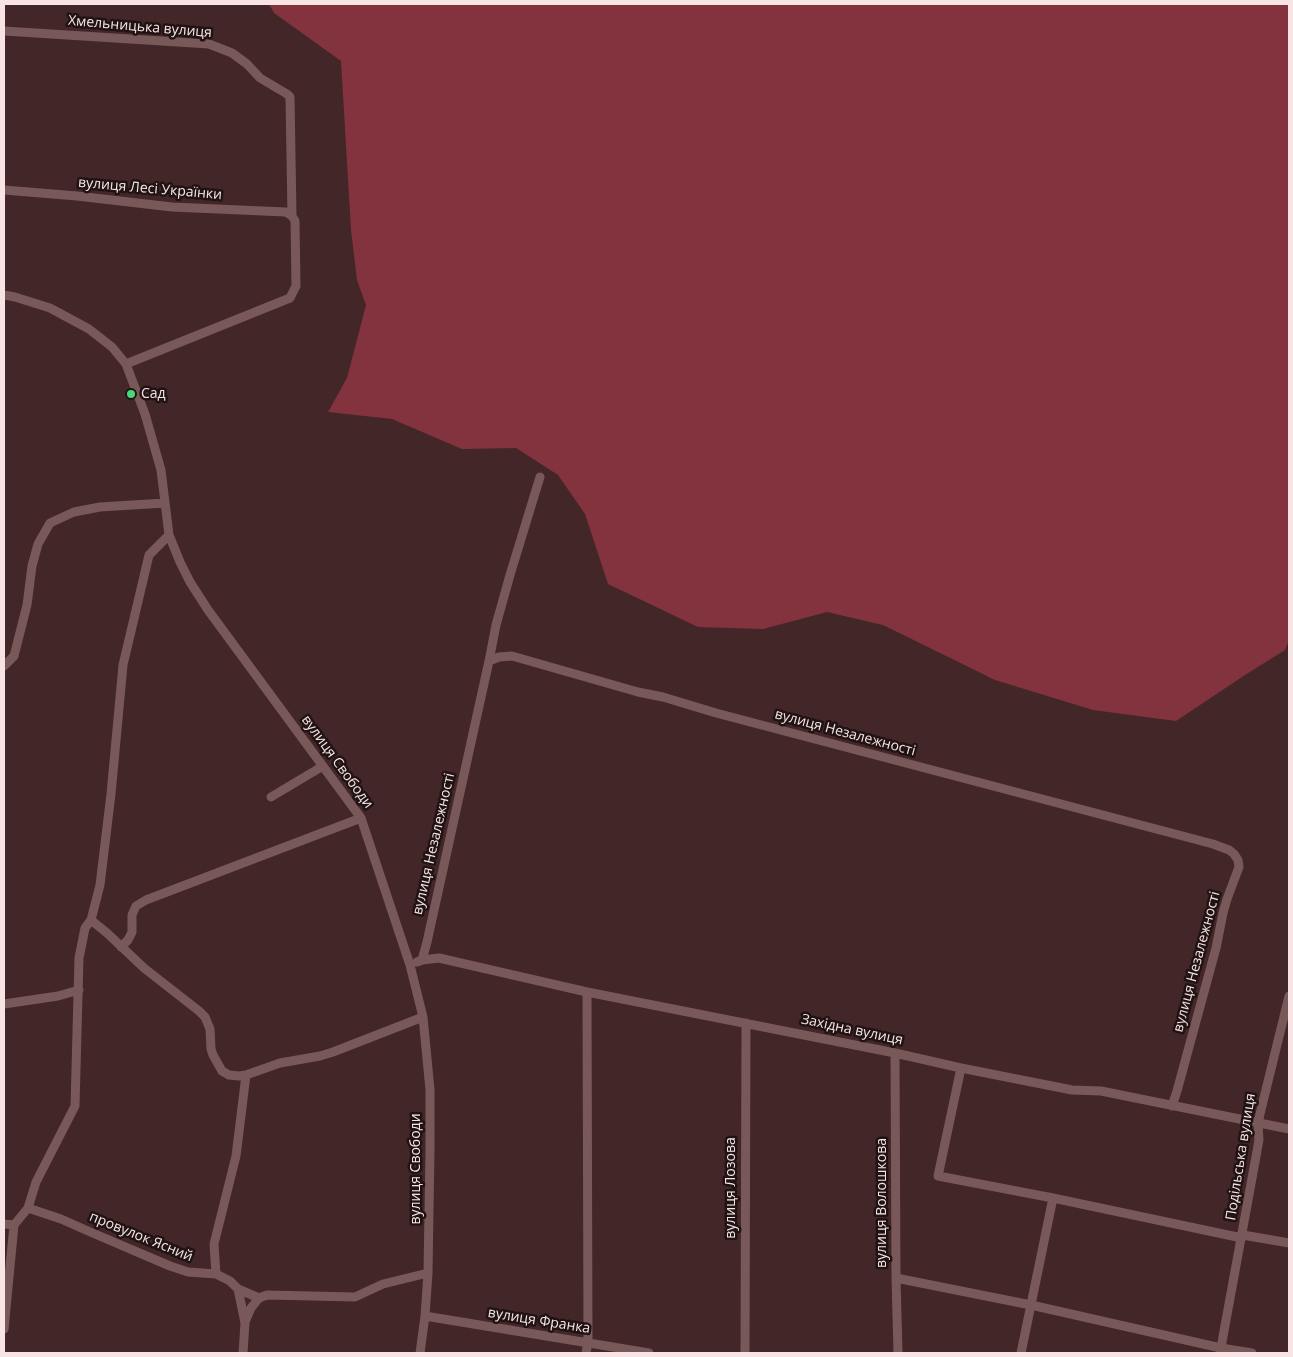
<!DOCTYPE html>
<html>
<head>
<meta charset="utf-8">
<style>
	body { margin:0 }
	#map { position:relative; width:1293px; height:1357px; overflow:hidden; background:#432628; font-family:"Open Sans",sans-serif }
	canvas { display:block }
	.frame { position:absolute; inset:0; border:5px solid #f8e4e4; pointer-events:none }
</style>
</head>
<body>
<div id="map">
<canvas width="1293" height="1357"></canvas>
<div class="frame"></div>
</div>
<script>
const ctx = document.querySelector('canvas').getContext('2d');
ctx.lineJoin = 'round';
function fillPath(path, color) {
  ctx.fillStyle = color;
  ctx.fill(path, 'evenodd');
}
function poly(rows) {
  const path = new Path2D();
  for (const r of rows) {
    path.moveTo(r[0], r[1]);
    for (let i = 2; i < r.length; i += 2) path.lineTo(r[i], r[i + 1]);
  }
  return path;
}
function strokePath(path, color, width, dash) {
  ctx.strokeStyle = color;
  ctx.lineWidth = width;
  ctx.lineCap = dash ? 'butt' : 'round';
  ctx.setLineDash(dash || []);
  ctx.stroke(path);
}
function label(font, color, halo, rows, align = 'center') {
  ctx.font = font + ' "Open Sans",sans-serif';
  ctx.lineWidth = 5;
  ctx.setLineDash([]);
  ctx.textBaseline = 'middle';
  ctx.strokeStyle = halo;
  ctx.fillStyle = color;
  for (const [text, x, y, turn = 0] of rows) {
    ctx.save();
    ctx.translate(x, y);
    ctx.rotate((+turn || 0) * Math.PI / 180);
    ctx.textAlign = isNaN(turn) ? turn : align;
    if (halo) ctx.strokeText(text, 0, 0);
    ctx.fillText(text, 0, 0);
    ctx.restore();
  }
}
const green = poly([
	[269,4,1289,4,1289,640,1285,650,1245,675,1176,721,1093,710,995,680,883,625,827,612,763,629,698,627,608,584,585,514,558,475,516,448,462,449,392,419,328,412,347,378,366,305,357,280,351,230,341,61,274,13]
]);
const minor = poly([
	[4,31,209,44,232,53,247,64,260,78,287,94,290,97,292,216,295,221,296,286,290,298,126,364],
	[4,190,77,196,172,207,286,212,292,216],
	[4,295,15,297,50,308,89,329,112,347,126,364,145,414,161,470,169,535,180,562,190,582,208,610,361,818,410,965,423,1017,430,1090,430,1150,428,1273,425,1316,420,1353],
	[489,661,496,625,510,575,540,477],
	[4,666,14,656,27,605,32,566,38,544,50,523,74,512,100,507,165,503],
	[271,797,323,766],
	[91,920,107,933,144,968,199,1011,205,1017,210,1029,211,1049,213,1055,222,1071,229,1075,239,1076,246,1075],
	[121,947,128,940,132,932,132,915,136,906,146,900,361,818],
	[422,960,427,942,489,661,499,657,512,656,638,692,663,697,716,713,1213,844,1229,850,1234,854,1238,860,1239,867,1227,899,1223,913,1216,948,1177,1091,1172,1106],
	[417,962,422,960,439,958,587,992,895,1053,961,1068,1072,1090,1101,1091,1289,1129],
	[4,1004,58,996,79,990],
	[895,1053,896,1278,898,1353],
	[961,1068,938,1176,1053,1198,1242,1238],
	[28,1208,61,1219,88,1231,170,1266,188,1272,216,1274,230,1281,238,1289,242,1308,245,1323,243,1353],
	[4,1224,14,1225],
	[1243,1235,1289,1243],
	[216,1274,214,1244,236,1156,246,1075,280,1063,320,1056,333,1052,423,1017],
	[896,1278,1031,1305,1221,1348,1252,1353],
	[238,1289,259,1298],
	[425,1316,649,1353],
	[245,1322,251,1308,259,1298,267,1295,355,1297,383,1284,428,1273],
	[4,1329,14,1225,28,1208,36,1182,75,1106,79,958,85,928,91,920,100,885,111,794,123,665,149,555,169,535],
	[586,1353,588,1342,587,992],
	[745,1353,746,1023],
	[1021,1353,1053,1198],
	[1220,1353,1259,1140,1258,1124,1260,1114,1289,996]
]);
const markers = [
	[131,394,5,"#49d778"]
];
const streetNames = [
	["Хмельницька вулиця",140,27,5],
	["вулиця Лесі Українки",150,189,5],
	["вулиця Незалежності",845,733,15],
	["вулиця Свободи",337,762,54],
	["вулиця Незалежності",434,844,-77],
	["вулиця Незалежності",1197,962,-75],
	["Західна вулиця",852,1030,12],
	["Подільська вулиця",1241,1157,-81],
	["вулиця Свободи",416,1169,-90],
	["вулиця Лозова",731,1188,-90],
	["вулиця Волошкова",882,1203,-90],
	["провулок Ясний",141,1237,22],
	["вулиця Франка",539,1321,9]
];
const poiNames = [
	["Сад",141,394]
];
fillPath(green, '#83333d');
strokePath(minor, '#79585a', 9);
for (const [x, y, r, color] of markers) {
  const dot = new Path2D();
  dot.arc(x, y, r, 0, 2 * Math.PI);
  ctx.fillStyle = color;
  ctx.fill(dot);
  strokePath(dot, '#201314', 2);
}
label('14px', '#f8e4e4', '#201314', streetNames);
label('14px', '#f8e4e4', '#201314', poiNames, 'left');
</script>
</body>
</html>
